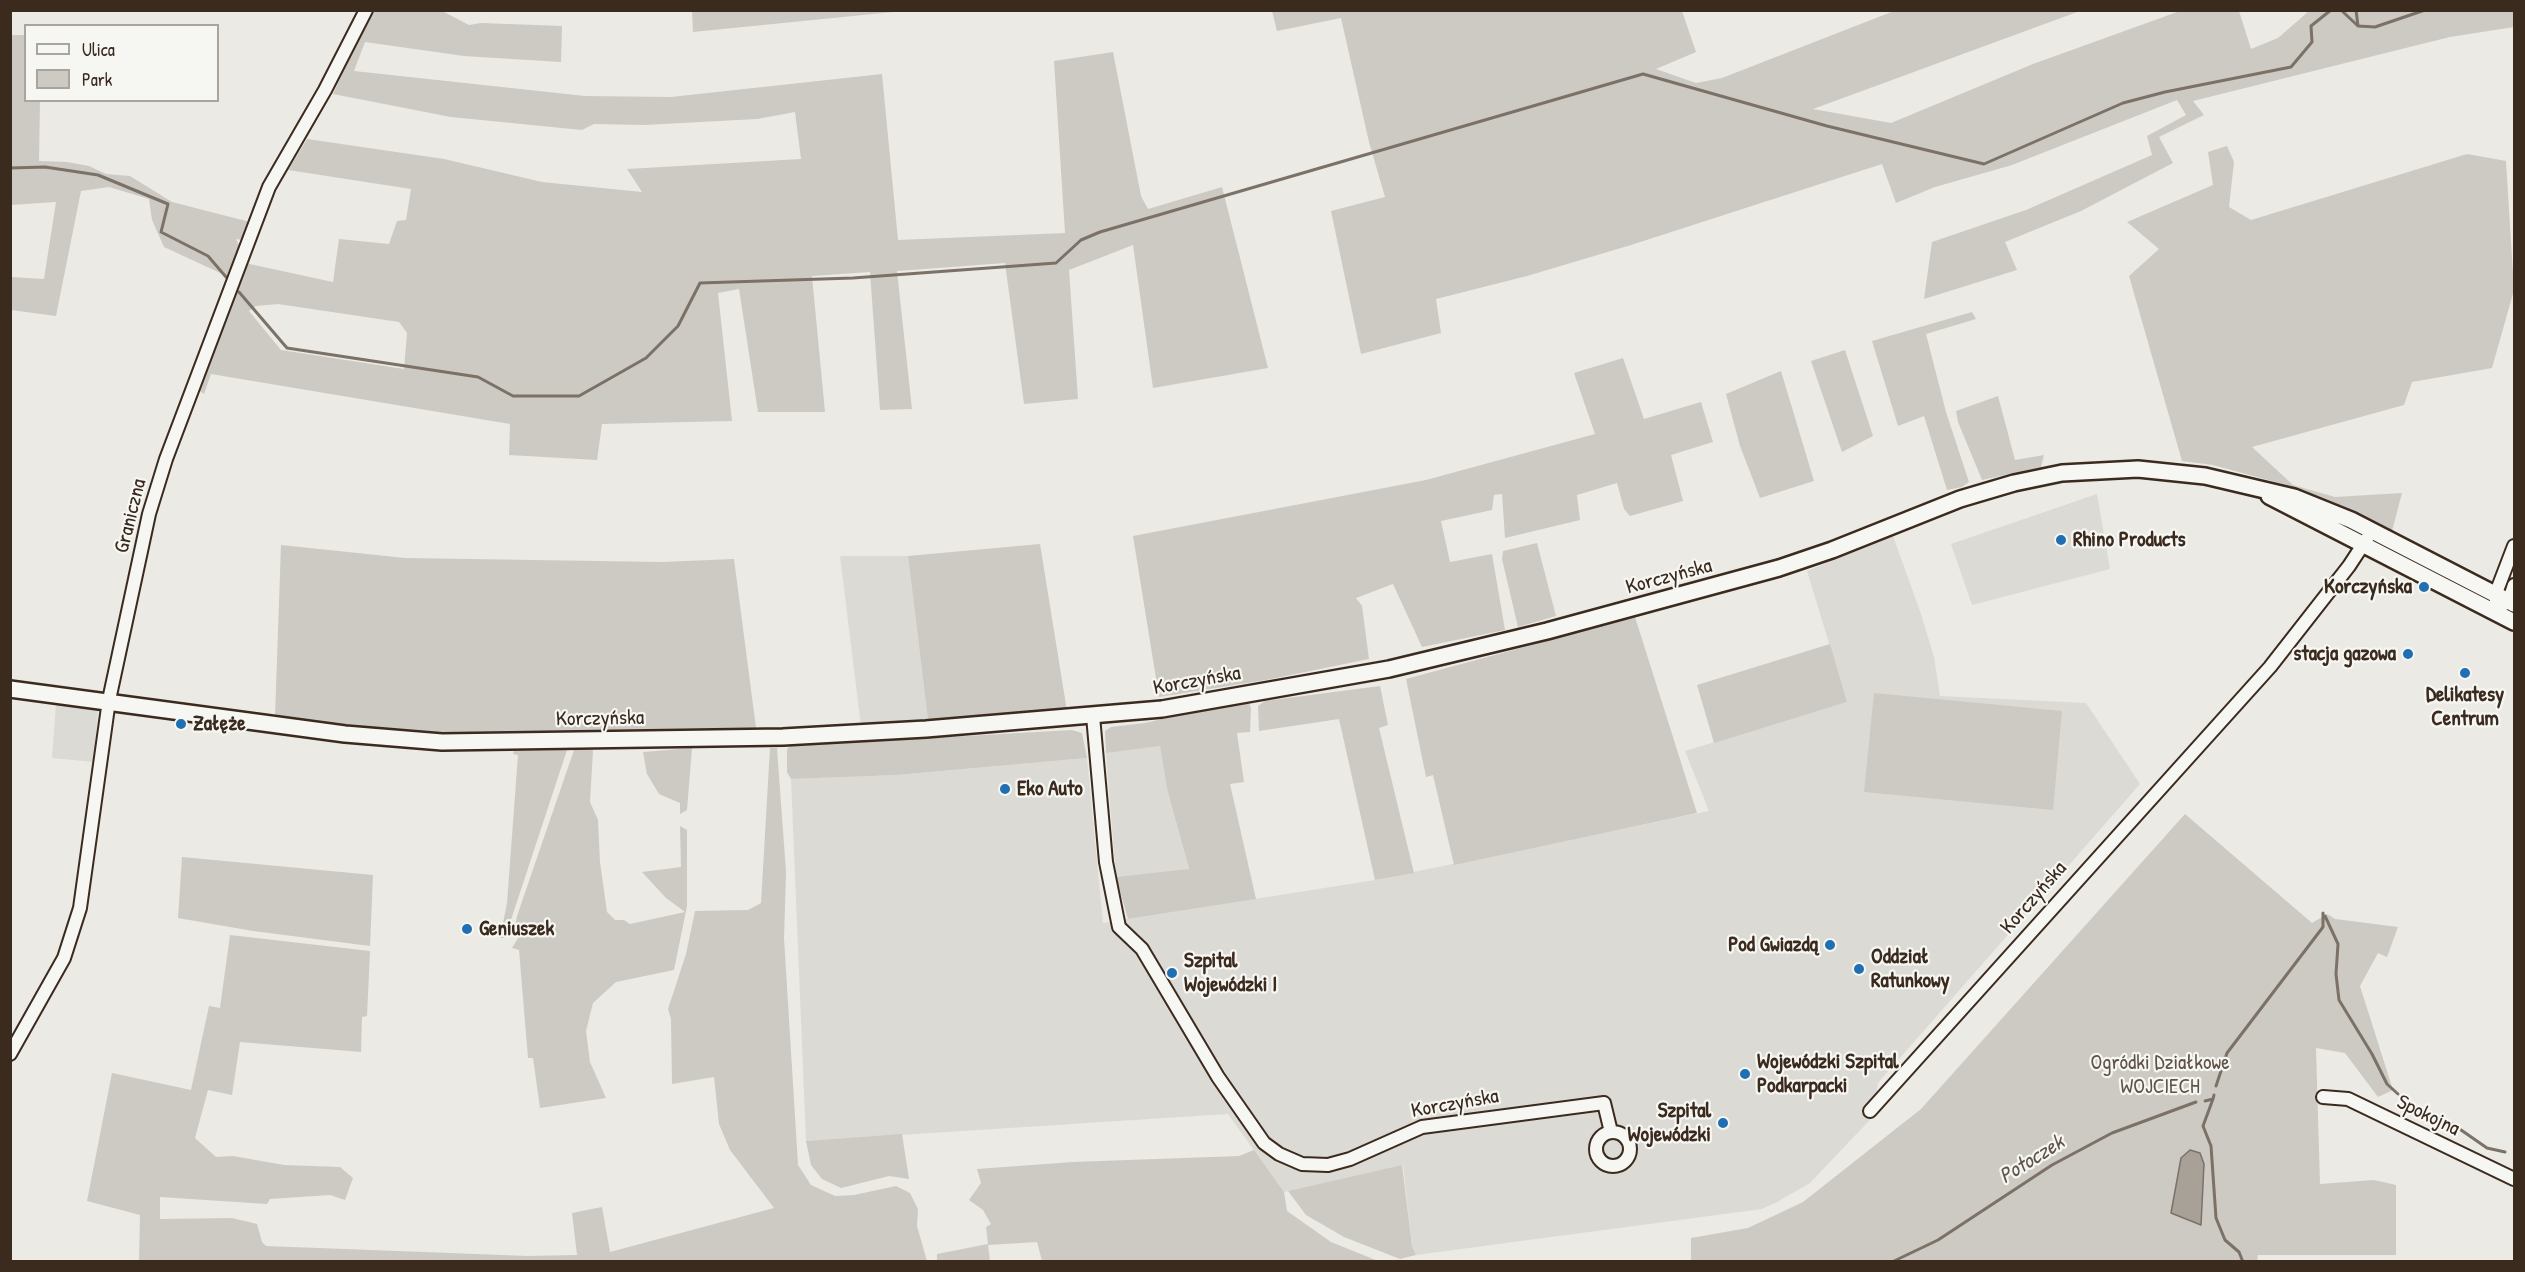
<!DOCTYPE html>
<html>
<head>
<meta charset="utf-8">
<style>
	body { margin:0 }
	#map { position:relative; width:2525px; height:1272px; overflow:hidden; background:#ebeae5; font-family:"Patrick Hand",sans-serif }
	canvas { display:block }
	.frame { position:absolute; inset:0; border:12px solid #3b2a1e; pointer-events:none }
	.legend { position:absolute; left:24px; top:24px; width:195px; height:78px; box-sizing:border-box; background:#f6f6f2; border:2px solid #aba49d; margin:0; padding:8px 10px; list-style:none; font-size:18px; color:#3b2a1e }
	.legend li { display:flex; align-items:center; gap:12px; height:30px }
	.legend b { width:30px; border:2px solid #aba49d }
</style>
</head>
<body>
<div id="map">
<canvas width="2525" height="1272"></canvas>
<div class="frame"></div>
<ul class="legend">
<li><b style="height:8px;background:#f6f6f2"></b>Ulica</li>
<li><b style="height:16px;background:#cdcac4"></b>Park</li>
</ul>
</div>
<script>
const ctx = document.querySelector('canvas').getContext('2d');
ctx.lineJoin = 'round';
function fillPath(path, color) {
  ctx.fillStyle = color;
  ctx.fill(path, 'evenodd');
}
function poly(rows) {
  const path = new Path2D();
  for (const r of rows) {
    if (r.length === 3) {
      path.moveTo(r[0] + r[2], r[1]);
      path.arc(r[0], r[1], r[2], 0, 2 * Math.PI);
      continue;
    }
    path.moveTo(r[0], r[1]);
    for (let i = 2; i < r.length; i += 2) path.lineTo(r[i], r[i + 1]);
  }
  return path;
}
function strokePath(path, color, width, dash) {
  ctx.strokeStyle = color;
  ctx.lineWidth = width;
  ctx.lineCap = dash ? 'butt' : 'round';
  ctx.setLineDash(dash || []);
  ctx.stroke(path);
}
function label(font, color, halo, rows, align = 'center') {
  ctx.font = font + ' "Patrick Hand",sans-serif';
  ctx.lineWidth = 4.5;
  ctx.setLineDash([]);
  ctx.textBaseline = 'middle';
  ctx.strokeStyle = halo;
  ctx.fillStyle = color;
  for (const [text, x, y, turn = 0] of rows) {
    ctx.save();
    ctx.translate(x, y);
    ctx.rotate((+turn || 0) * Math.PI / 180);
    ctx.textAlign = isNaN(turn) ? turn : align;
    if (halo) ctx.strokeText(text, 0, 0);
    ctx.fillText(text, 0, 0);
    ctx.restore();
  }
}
const built = poly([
	[2097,494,2110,569,1972,605,1951,544],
	[1893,536,1921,614,1934,657,1940,696,2086,703,2140,784,1878,1083,1876,1095,1885,1104,1810,1183,1777,1202,1762,1209,1416,1255,1412,1246,1403,1165,1284,1192,1228,1114,806,1141,791,779,897,775,1087,758,1103,923,1375,880,1709,811,1685,751,1847,702,1807,571],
	[840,556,908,556,928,720,861,726],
	[56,704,98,710,94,762,52,758],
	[1160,745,1167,789,1189,870,1116,877,1106,753]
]);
const green = poly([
	[371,10,442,11,469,25,481,23,562,26,561,62,464,56,365,42,354,71,585,96,671,97,882,74,898,240,1065,233,1054,61,1113,52,1141,196,1148,209,1222,187,1268,368,1153,388,1133,245,1069,270,1078,399,1024,404,1005,263,897,271,912,409,880,410,870,272,812,276,825,412,758,412,739,289,718,293,732,421,602,424,597,460,509,455,510,424,211,374,204,394,197,389,245,263,333,282,339,239,389,244,397,221,406,220,411,189,288,170,307,139,444,159,542,182,642,192,627,169,801,159,795,112,757,119,644,125,594,124,582,130,451,117,333,94],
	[278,304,399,322,407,333,404,369,281,350,249,311,256,306],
	[692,10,903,10,903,11,693,32],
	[1272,11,1682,11,1696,52,1656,69,1696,83,1722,78,1894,11,2080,11,1813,109,1891,123,2033,64,2180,11,2239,11,2251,49,2278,38,2309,11,2514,11,2514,27,2450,37,2193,101,2204,115,2159,137,2173,163,2081,211,2005,242,2017,270,1924,299,1932,242,2026,210,2152,155,2147,136,2186,115,2177,100,2012,165,1935,187,1896,203,1882,164,1631,245,1527,276,1436,299,1441,333,1361,354,1331,211,1385,197,1369,142,1341,18,1277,31],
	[11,35,25,35,26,100,40,101,39,161,67,162,89,166,106,174,130,176,172,202,250,222,244,240,236,239,240,247,229,277,164,247,152,220,149,199,109,187,81,191,56,316,11,310,11,277,44,279,56,202,11,205],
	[2227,146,2234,162,2229,207,2251,220,2467,154,2506,161,2514,290,2492,368,2412,382,2404,405,2252,447,2293,485,2335,497,2402,493,2392,531,2290,486,2213,465,2182,461,2129,276,2159,249,2127,222,2213,185,2208,152],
	[1972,312,1976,319,1926,334,1946,412,1969,482,1962,487,1947,490,1924,416,1898,426,1872,341],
	[1845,350,1873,436,1842,452,1811,361],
	[1623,358,1644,419,1701,402,1713,442,1671,455,1683,501,1630,516,1624,509,1617,483,1577,495,1580,520,1505,538,1502,494,1494,495,1492,510,1441,521,1450,562,1492,554,1505,630,1422,647,1393,584,1356,598,1362,606,1369,659,1266,680,1159,697,1133,536,1426,480,1595,434,1574,373],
	[1781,371,1814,481,1760,498,1740,446,1726,394],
	[1998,396,2015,460,2044,455,2041,467,1982,480,1958,422,1956,411],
	[1537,543,1556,616,1518,627,1502,559,1503,551],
	[1040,544,1067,711,928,720,908,556],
	[281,545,405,558,662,562,734,559,756,728,639,729,474,735,356,726,275,716],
	[1635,617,1697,813,1454,865,1433,775,1426,777,1406,679],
	[1830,644,1847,702,1714,743,1697,685],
	[1380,686,1388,725,1379,728,1414,873,1375,880,1339,719,1259,731,1258,706,1265,701],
	[1874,693,2062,711,2053,810,1864,792],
	[1247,699,1251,708,1250,732,1237,733,1244,782,1230,784,1256,899,1128,919,1116,877,1189,869,1167,789,1160,746,1106,753,1105,731,1111,727,1145,723],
	[1072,730,1082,733,1087,758,897,775,791,779,787,772,787,750,789,746],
	[692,748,687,810,680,814,680,803,659,794,647,774,643,752],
	[770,748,777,748,786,872,784,938,798,1165,811,1185,835,1196,854,1195,896,1186,910,1193,918,1209,917,1226,927,1261,139,1261,140,1215,87,1201,112,1073,191,1090,209,1006,220,1008,230,935,370,951,367,1016,362,1017,361,1052,240,1042,232,1095,208,1090,195,1138,216,1157,233,1156,284,1165,340,1167,353,1178,345,1200,330,1195,270,1199,267,1204,160,1197,160,1219,232,1218,257,1224,262,1242,266,1246,528,1256,577,1255,572,1213,602,1207,610,1252,774,1208,730,1150,719,1124,714,1077,672,1084,671,1019,668,1009,686,954,695,911,748,910,761,903],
	[567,750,505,938,500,938,507,903,518,755,513,754,514,751],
	[574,750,593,750,590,802,598,820,600,862,607,912,615,920,624,920,630,924,685,912,666,898,642,872,681,867,680,826,687,830,687,906,674,970,616,982,593,1003,586,1031,590,1062,606,1098,540,1108,533,1058,528,1058,519,950,512,948,518,938,514,933,517,916],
	[2185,814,2312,923,2327,914,2335,919,2398,927,2387,957,2378,953,2360,986,2393,1090,2378,1097,2345,1053,2316,1048,2320,1184,2374,1180,2396,1185,2396,1255,2258,1255,2257,1262,1691,1262,1691,1238,1748,1228,1803,1202,1921,1109],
	[182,857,373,875,370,946,253,931,178,918],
	[902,1134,909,1179,889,1176,841,1188,822,1179,811,1165,806,1141],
	[1254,1150,1284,1192,1287,1211,1331,1242,1378,1261,1042,1261,1037,1242,988,1245,990,1261,937,1261,937,1254,988,1244,986,1227,991,1224,983,1210,969,1200,981,1183,977,1169,1073,1162,1239,1156],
	[1402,1165,1412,1246,1416,1255,1400,1259,1344,1237,1306,1215,1288,1191]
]);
const water = poly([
	[2190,1150,2200,1153,2204,1164,2201,1225,2171,1213,2181,1158,2190,1150]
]);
const stream = poly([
	[2341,10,2358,26],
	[2356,10,2358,26,2375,27,2425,10],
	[10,168,45,167,98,175,168,204,161,232,208,256,226,277],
	[239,292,287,348,478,377,513,396,579,396,646,358,678,326,700,283,853,278,1056,263,1081,240,1100,232,1643,74,1827,126,1984,164,2123,103,2165,92,2291,67,2312,42,2311,26,2331,10],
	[2325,916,2338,944,2336,974,2339,1000,2372,1054,2387,1084,2398,1094],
	[2216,1086,2227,1053,2323,927,2323,913],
	[2213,1099,2203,1126,2211,1146,2216,1218,2225,1240,2239,1252,2243,1262],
	[2205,1101,2213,1099,2214,1095],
	[2407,1101,2418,1108,2451,1123,2487,1148,2505,1152],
	[1892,1262,1938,1240,2052,1165,2112,1133,2196,1102]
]);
const minor = poly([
	[2496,601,2496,593,2514,546],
	[2503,605,2509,600,2514,585],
	[1093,716,1106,862,1119,927,1142,949,1218,1077,1264,1143,1279,1154,1302,1164,1328,1165,1350,1159,1422,1127,1604,1103,1611,1132],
	[10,1054,64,958,80,908,109,700,149,514,166,459,269,187,325,90,366,10],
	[2323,1097,2348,1099,2514,1179],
	[1870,1111,2270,667,2349,566,2368,537],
	[1613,1149,17]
]);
const major = poly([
	[2269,496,2514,622],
	[10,689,345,734,442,742,783,737,926,729,1162,709,1389,669,1547,631,1779,568,1832,550,1960,499,2014,483,2062,473,2138,469,2205,476,2294,497,2351,520,2514,604]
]);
const markers = [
	[2061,540,6,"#1f6fb2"],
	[2424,587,6,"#1f6fb2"],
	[2408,654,6,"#1f6fb2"],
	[2465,673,6,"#1f6fb2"],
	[181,724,6,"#1f6fb2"],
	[1005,789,6,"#1f6fb2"],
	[467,929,6,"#1f6fb2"],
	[1830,945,6,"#1f6fb2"],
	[1859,969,6,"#1f6fb2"],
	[1172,973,6,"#1f6fb2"],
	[1745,1074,6,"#1f6fb2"],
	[1723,1123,6,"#1f6fb2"]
];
const streetNames = [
	["Graniczna",131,516,-76],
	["Korczyńska",1669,577,-15],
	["Korczyńska",1197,681,-10],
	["Korczyńska",600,719,-1],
	["Korczyńska",2034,898,-49],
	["Korczyńska",1455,1104,-10],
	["Spokojna",2428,1116,26]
];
const poiNames = [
	["Rhino Products",2073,540],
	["Korczyńska",2412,587,"right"],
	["stacja gazowa",2396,654,"right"],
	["Delikatesy",2465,695,"center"],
	["Centrum",2465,719,"center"],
	["Załęże",193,724],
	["Eko Auto",1017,789],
	["Geniuszek",479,929],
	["Pod Gwiazdą",1818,945,"right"],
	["Oddział",1871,957],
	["Ratunkowy",1871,981],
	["Szpital",1184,961],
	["Wojewódzki I",1184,985],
	["Wojewódzki Szpital",1757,1062],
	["Podkarpacki",1757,1086],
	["Szpital",1711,1111,"right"],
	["Wojewódzki",1711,1135,"right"]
];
const parkNames = [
	["Ogródki Działkowe",2160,1063],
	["WOJCIECH",2160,1087]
];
const waterNames = [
	["Potoczek",2032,1160,-32]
];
fillPath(built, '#dcdad4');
fillPath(green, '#cdcac4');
fillPath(water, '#a8a198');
strokePath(water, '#7c7167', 1.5);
strokePath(stream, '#7c7167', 3);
strokePath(minor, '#3b2a1e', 16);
strokePath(major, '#3b2a1e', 20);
strokePath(minor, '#f6f6f2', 12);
strokePath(major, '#f6f6f2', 15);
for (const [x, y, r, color] of markers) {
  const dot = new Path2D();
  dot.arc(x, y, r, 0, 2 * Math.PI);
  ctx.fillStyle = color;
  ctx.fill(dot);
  strokePath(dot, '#f6f6f2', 2);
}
label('21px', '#3b2a1e', '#f6f6f2', streetNames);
label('bold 21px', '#3b2a1e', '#f6f6f2', poiNames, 'left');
label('21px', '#605248', '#f6f6f2', parkNames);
label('italic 22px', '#615449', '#f6f6f2', waterNames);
</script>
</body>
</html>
